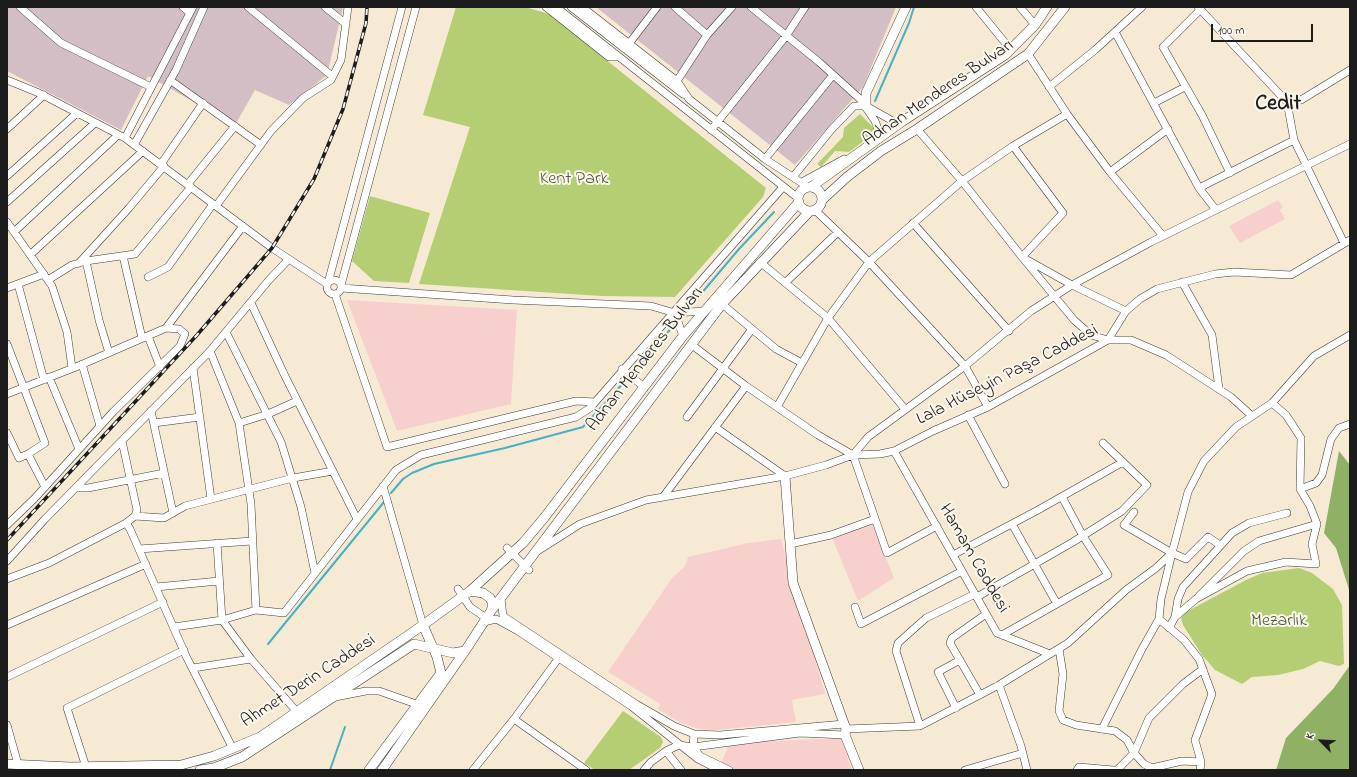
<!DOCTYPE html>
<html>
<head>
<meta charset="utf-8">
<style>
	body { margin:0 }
	#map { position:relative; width:1357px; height:777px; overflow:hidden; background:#f6ead4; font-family:"Indie Flower",sans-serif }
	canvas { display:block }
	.frame { position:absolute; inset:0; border:8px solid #1c1c1c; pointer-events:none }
	.north { position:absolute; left:1301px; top:721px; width:40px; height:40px; -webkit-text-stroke:3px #fbf7ec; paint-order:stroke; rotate:294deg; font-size:11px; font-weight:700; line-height:16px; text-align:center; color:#1c1c1c }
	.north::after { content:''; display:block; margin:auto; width:14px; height:18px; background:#1c1c1c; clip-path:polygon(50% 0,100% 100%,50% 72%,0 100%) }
	.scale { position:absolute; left:1211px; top:24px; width:102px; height:18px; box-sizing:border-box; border:2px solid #1c1c1c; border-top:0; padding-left:5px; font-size:12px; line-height:14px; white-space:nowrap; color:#1c1c1c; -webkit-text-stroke:3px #fbf7ec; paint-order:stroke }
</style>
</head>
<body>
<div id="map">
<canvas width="1357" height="777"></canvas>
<div class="frame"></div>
<div class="north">K</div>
<div class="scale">100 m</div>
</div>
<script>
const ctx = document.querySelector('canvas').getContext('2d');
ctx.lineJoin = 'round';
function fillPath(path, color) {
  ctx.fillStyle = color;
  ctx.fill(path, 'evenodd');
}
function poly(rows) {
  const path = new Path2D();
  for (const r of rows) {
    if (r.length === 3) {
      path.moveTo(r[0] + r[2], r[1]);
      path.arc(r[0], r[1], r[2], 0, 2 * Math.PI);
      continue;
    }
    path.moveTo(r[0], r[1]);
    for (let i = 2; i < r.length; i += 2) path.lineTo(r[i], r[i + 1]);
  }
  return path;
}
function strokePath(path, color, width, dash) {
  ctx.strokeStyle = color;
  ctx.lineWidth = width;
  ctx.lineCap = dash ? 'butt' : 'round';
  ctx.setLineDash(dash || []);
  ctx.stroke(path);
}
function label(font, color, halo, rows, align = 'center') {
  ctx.font = font + ' "Indie Flower",sans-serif';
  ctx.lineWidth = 4;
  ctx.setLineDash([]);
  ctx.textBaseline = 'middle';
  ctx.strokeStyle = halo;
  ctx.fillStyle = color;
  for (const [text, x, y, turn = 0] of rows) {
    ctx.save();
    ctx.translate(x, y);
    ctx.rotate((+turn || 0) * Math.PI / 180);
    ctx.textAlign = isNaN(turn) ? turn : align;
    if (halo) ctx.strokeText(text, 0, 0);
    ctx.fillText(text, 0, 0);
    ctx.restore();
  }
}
const built = poly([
	[1278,200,1283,207,1280,210,1285,219,1240,243,1229,226],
	[347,300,517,310,511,404,397,431],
	[871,520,894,578,858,601,831,535],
	[781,539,825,694,792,700,796,722,717,730,698,729,679,722,658,709,660,704,608,672,672,578,685,566,688,557,748,543],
	[841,738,852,770,718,770,730,743]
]);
const industrial = poly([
	[7,7,343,7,327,75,289,105,255,90,235,125,148,76,121,130,7,71],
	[596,7,896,7,863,87,795,165]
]);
const green = poly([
	[456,7,525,7,549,14,766,188,763,197,675,297,601,296,419,284,470,127,423,115],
	[860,114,877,131,849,152,835,151,821,167,817,164,843,137,844,128],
	[370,196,430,213,409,283,374,281,352,261],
	[1299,568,1312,573,1333,589,1342,605,1344,664,1339,666,1320,661,1303,669,1278,675,1252,677,1242,684,1215,670,1202,655,1183,625,1181,618,1186,612,1246,580,1262,573],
	[623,711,661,737,663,742,660,748,629,770,595,770,584,763]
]);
const forest = poly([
	[1339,451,1350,465,1350,593,1336,548,1324,533],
	[1350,665,1350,770,1276,770,1286,738,1333,689]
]);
const stream = poly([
	[875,101,909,23,914,7],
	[689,308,739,249,774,212],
	[634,371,674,325],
	[391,493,403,479,412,473,434,464,505,448,583,427,626,380],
	[268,644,384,502],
	[330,770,345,727]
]);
const street = poly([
	[20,7,61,43,151,87],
	[183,7,190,13],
	[248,7,332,76],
	[325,7,346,24],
	[546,7,609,57,618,57],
	[556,7,798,198],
	[571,7,683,94],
	[582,7,677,81,689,99,765,159,808,187],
	[675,7,707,35],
	[751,7,819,62,860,99,875,121,881,137,879,139],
	[976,7,1011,50],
	[1020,7,1035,25],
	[1198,7,1287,102,1294,140,1344,243],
	[1200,10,1163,47,1202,115,1230,173],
	[1115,32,1199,188,1216,210],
	[628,45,657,7],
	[1028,54,1067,114,1110,172,1163,236],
	[7,80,39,93,125,138,272,248,327,284],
	[170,80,261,145],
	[677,81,707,35,732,7],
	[1049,87,1095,50,1142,7],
	[1287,102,1301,100,1350,70],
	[1154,103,1185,87],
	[7,129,44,95],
	[917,129,962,181,1022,257,1072,285,1126,311],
	[711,130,786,36,805,7],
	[125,138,193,7],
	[134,145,176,70,204,7],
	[1013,146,1063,213,1022,257,1074,320,1091,335,1108,340,1126,311,1140,299,1157,289,1215,274,1234,272,1291,275,1350,240],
	[765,159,833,75],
	[161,164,203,103],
	[1110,172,1168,129],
	[7,176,77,113],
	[793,177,831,130,854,106,866,106,898,124],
	[802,182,844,159],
	[188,184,235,126],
	[1199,188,1294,140],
	[7,202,95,123],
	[216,206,271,131,303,98,331,80,341,60,348,7],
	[815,210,869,262,965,366,988,407],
	[7,222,52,286,67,332,72,368],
	[913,223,1009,331],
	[14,232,118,135],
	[30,255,143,151],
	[123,256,142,338],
	[86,261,99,320,109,353],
	[760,262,828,318,905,409],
	[79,263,129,208,164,166],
	[148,277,168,267,213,204],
	[48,280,72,265,86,261,135,254,191,187],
	[334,287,7],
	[1182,282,1212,335,1219,389],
	[328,283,402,7],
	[785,283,838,232],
	[18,284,44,380],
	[341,285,416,7],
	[7,288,44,274],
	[341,288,513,300,651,306,675,313,704,311],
	[335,294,387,447,576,401,595,402],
	[251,303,284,374,357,519],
	[722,304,776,349,802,363],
	[675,313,683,336],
	[226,332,281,442,301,507,315,573],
	[148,336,160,367],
	[7,344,45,443,28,454],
	[692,345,746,386,818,435,853,455],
	[210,351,239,423,251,504,256,610,222,620,217,543],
	[82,364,100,426],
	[193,368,211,499],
	[622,369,644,387],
	[49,377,79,449],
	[7,394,76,367,166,328,243,226],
	[777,407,828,318,869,262,962,181,1013,146,1067,114],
	[151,411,173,513],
	[968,415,1005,484],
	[687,417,752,329],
	[154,423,200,417],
	[239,423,268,414,297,401],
	[715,427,785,476],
	[7,433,19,458,28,454,45,487],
	[122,441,137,510,135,516,126,523],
	[894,451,997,633,1050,654],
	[853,455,880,454,894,451,933,431,988,407,1108,340,1131,340,1166,355,1231,397,1252,416],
	[853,455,887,553,937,526],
	[383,486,423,625],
	[76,488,88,488,164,473],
	[1300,489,1316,483,1322,475,1331,439,1339,428,1350,424],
	[663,497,746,386],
	[1134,512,1124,525,1172,553,1186,559,1208,537,1220,545],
	[135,516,164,518,185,506,293,478,333,471],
	[1012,524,1057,604],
	[7,525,34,499,113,412,180,346,185,334,179,329,166,328],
	[790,544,831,535,875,519],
	[507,548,529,570],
	[139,549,252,541],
	[539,550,580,524,646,500,785,476,826,465,853,455,868,437,965,366,1031,311,1072,285,1151,242,1350,144],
	[1172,553,1161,599,1159,619,1184,640,1199,659,1212,694,1195,740,1201,762,1200,770],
	[953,555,1038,510,1123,462],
	[7,561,45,519,210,351,269,280,288,260],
	[7,579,49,563,126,523,130,529,186,656,233,749],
	[156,587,219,581],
	[458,589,470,607,489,620],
	[1199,596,1244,551,1259,541,1317,524],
	[977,597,1073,542,1122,511,1147,485,1103,443],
	[501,599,503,616,636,704,674,726,694,734,720,735,844,724],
	[855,607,861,624,962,571],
	[256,610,284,613,396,470,421,455,576,417,590,408,783,187],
	[1175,617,1178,599,1183,587,1232,533,1249,523,1287,513],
	[484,622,496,619,518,631,631,706,698,759,719,770],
	[7,625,146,564],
	[174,627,222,620,251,659,297,712],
	[1169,628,1175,617,1196,599,1247,571,1286,562,1316,564,1312,544,1317,524,1310,506,1300,489,1301,438,1286,415,1272,403],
	[1002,635,1108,575,1083,536,1062,497],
	[1059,649,1063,674,1059,711,1063,720,1076,725,1115,731,1127,740,1134,753,1144,764,1152,768,1182,761,1201,762],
	[193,668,251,659],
	[7,677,163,602],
	[999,685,1021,746,1027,770],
	[980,695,950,643,952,638,986,614],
	[335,697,366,691,379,691,419,705],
	[956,708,938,672,960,660],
	[514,719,586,770],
	[7,725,18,764],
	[920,726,896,651,898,643,926,618,975,594],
	[846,729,920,726,999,685,1068,643,1126,590,1156,568,1172,553,1188,492,1204,461,1236,427,1272,403,1314,356,1350,335],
	[1102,729,1142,649,1159,619],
	[694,734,693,747,700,756,729,770],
	[666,751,681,770],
	[86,767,67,708,184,650],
	[473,770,514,719,558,659],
	[644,770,651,762,666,751,679,745,693,747,800,733,845,735],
	[965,770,1023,753],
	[1077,770,1079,767,1113,770],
	[1117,770,1134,753,1149,718,1183,684,1203,669]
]);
const secondary = poly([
	[866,106,866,93,906,7],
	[810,199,12],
	[811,187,903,121,1005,55,1035,25,1047,7],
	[822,200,847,177,881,151,917,129,1028,54,1065,7],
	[785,476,793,583,846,729,845,735,859,770],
	[470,591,483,593,490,598,493,604,491,611],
	[7,764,70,767,181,765,214,756,260,737,423,625,470,591,523,543,544,518,683,336,799,202],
	[200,770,214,768,242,757,414,644,453,653,465,651,491,611,722,304,810,211],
	[369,770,441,673,437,657,423,625],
	[382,770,465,651]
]);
const rail = poly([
	[7,540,197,335,272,248,314,179,343,109,366,23,367,7]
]);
const streetNames = [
	["Adnan Menderes Bulvarı",939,94,-34],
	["Adnan Menderes Bulvarı",646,360,-52],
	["Lala Hüseyin Paşa Caddesi",1008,376,-27],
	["Hamam Caddesi",973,559,60],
	["Ahmet Derin Caddesi",309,682,-33]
];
const parkNames = [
	["Kent Park",574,180],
	["Mezarlık",1279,622]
];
const districtNames = [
	["Cedit",1278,105]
];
fillPath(built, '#f7d0ce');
fillPath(industrial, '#d2bec4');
fillPath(green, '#b5ce73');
fillPath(forest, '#90b165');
strokePath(stream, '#46b1c3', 2);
strokePath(street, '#3d3b38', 8);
strokePath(secondary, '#3d3b38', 10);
strokePath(street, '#fff', 7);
strokePath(secondary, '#fff', 9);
strokePath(rail, '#1c1c1c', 3.5);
strokePath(rail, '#fbf7ec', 2, [6]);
label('18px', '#1c1c1c', '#fbf7ec', streetNames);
label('18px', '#525a3a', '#fbf7ec', parkNames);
label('bold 22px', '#1c1c1c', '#fbf7ec', districtNames);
</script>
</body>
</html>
